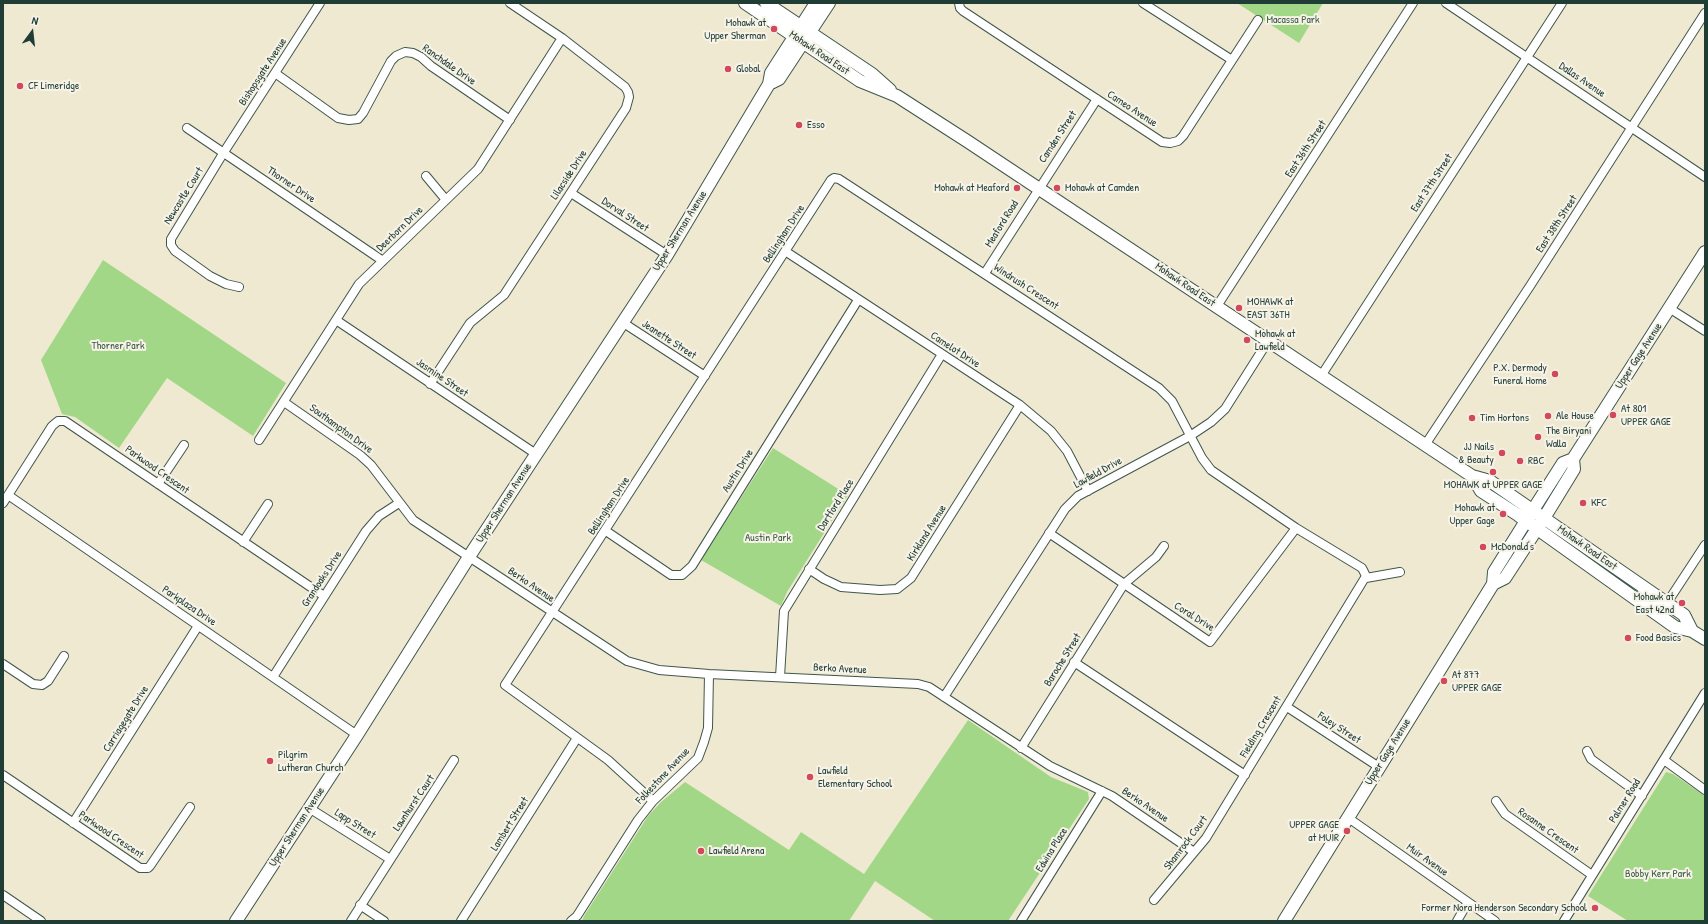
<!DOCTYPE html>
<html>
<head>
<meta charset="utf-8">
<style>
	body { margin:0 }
	#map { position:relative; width:1708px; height:924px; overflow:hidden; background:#f0e9d2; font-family:"Patrick Hand",sans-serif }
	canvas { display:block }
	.frame { position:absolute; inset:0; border:4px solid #1f3d34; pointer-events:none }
	.north { position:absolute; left:12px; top:12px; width:40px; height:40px; -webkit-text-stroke:3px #f7f3e8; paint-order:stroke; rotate:15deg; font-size:11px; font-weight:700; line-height:16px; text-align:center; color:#1f3d34 }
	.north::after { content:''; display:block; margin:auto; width:14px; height:18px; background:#1f3d34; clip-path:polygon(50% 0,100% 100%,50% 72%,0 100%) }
</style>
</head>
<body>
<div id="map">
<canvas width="1708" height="924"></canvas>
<div class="frame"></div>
<div class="north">N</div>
</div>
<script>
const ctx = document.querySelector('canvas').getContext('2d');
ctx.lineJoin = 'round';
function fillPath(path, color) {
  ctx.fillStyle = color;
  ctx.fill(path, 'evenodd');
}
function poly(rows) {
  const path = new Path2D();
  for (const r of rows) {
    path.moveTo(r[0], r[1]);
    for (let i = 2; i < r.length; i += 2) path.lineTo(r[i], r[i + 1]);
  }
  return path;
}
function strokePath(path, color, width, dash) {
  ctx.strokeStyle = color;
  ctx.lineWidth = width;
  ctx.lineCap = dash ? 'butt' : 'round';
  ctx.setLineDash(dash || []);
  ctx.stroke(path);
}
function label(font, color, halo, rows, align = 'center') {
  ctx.font = font + ' "Patrick Hand",sans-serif';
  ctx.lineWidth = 4;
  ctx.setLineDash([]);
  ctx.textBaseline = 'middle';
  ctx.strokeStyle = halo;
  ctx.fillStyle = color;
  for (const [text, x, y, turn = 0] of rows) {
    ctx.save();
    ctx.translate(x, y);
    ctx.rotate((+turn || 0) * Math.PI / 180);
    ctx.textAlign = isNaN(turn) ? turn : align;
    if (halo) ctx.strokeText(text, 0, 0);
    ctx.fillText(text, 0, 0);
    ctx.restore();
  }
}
const green = poly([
	[1237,3,1323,3,1299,43],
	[103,260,286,383,253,436,167,378,119,448,75,417,62,414,41,360],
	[773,448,848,495,787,592,781,606,701,560],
	[968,720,1051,777,1088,792,1089,799,1008,921,935,921,875,881,849,921,582,921,584,916,648,816,661,802,685,782,789,850,801,832,864,874],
	[1666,772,1673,774,1705,796,1705,921,1628,921,1588,896]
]);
const minor = poly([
	[959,3,960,8,963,11,1162,142,1170,143,1178,141,1183,136,1258,20],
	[1143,3,1232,60],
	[1446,3,1705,177],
	[275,73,338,118,349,120,358,119,363,113,391,61,396,56,405,52,413,53,421,57,431,66,510,120],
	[187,128,383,261],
	[426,176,446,200],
	[571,193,667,255],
	[785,251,1020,405,1051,431,1067,451,1088,491],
	[985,273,1097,99],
	[239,287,226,284,210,276,175,251,171,245,171,239,224,152,320,3],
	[1217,306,1413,3],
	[1669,308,1705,331],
	[336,320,536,454],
	[622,322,705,376],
	[1321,376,1562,3],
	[430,384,470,323,504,295,626,108,629,97,628,92,625,87,562,38,510,3],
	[284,402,360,455,371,465,413,520,627,661,659,670,709,674,918,684,929,687,1050,766,1112,796,1194,852],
	[259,440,359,284,478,169,562,38],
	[1425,445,1530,286,1705,13],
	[158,484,184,445],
	[8,495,357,735],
	[3,503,52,426,58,421,65,421,324,596],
	[606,531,671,575,682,575,692,566,858,300],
	[1049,533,1210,642,1296,528],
	[243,542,268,504],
	[809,569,824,579,841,587,880,590,897,589,911,578,1020,405],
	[1366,578,1400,572],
	[1646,606,1657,606,1667,603,1705,545],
	[1074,662,1245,775],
	[3,664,33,684,42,685,48,681,64,656],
	[273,677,366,531,379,516,399,503],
	[780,677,784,611,942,354],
	[944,697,1065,509,1078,496,1190,436,1211,422,1225,409,1268,341],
	[1287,707,1379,767],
	[1021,748,1124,584,1156,557,1164,546],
	[1587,751,1591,759,1642,796],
	[1664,760,1705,790],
	[3,775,140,868,148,868,150,866,190,807],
	[653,801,608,760,505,685,831,180,834,178,839,179,1159,388,1172,401,1202,458,1211,470,1296,528,1362,568,1366,576,1206,838,1154,900],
	[1496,801,1505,814,1592,875],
	[309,808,390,859],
	[1347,817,1495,921],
	[73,823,198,626],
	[3,895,41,921],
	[360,905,384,921],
	[351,921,454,760],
	[461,921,577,738],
	[571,921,577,916,638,820,653,801,698,758,704,742,708,728,709,674],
	[1021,921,1102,791],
	[1457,921,1468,902],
	[1564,921,1705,693]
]);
const secondary = poly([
	[745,3,860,81,897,96,967,141,1472,476,1490,481,1684,615,1692,631],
	[766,3,872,74,890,90],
	[769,84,779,79,829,3],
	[1472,476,1481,491,1518,515,1675,627,1692,631,1705,639],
	[1493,584,1505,578,1544,518,1574,469,1573,459],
	[236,921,357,735,474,549,667,255,769,84,771,73,816,3],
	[1284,921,1493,584,1494,572,1526,521,1563,463,1573,459,1705,252]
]);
const markers = [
	[774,29,4,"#d1495b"],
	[728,69,4,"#d1495b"],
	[20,86,4,"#d1495b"],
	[799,125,4,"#d1495b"],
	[1017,188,4,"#d1495b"],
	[1057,188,4,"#d1495b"],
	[1239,308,4,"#d1495b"],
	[1247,340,4,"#d1495b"],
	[1555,374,4,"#d1495b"],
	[1613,415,4,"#d1495b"],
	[1548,416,4,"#d1495b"],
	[1472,418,4,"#d1495b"],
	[1538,437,4,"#d1495b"],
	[1502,453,4,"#d1495b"],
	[1520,461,4,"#d1495b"],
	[1493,472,4,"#d1495b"],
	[1583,503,4,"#d1495b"],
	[1503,514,4,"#d1495b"],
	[1483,547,4,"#d1495b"],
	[1682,603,4,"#d1495b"],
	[1628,638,4,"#d1495b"],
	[1444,681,4,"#d1495b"],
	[270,761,4,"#d1495b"],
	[810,777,4,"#d1495b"],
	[1347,831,4,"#d1495b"],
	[701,851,4,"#d1495b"],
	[1595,908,4,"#d1495b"]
];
const parkNames = [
	["Macassa Park",1293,20],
	["Thorner Park",118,346],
	["Austin Park",768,538],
	["Bobby Kerr Park",1658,874]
];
const poiNames = [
	["Mohawk at",766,23,"right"],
	["Upper Sherman",766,36,"right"],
	["Global",736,69],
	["CF Limeridge",28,86],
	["Esso",807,125],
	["Mohawk at Meaford",1009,188,"right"],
	["Mohawk at Camden",1065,188],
	["MOHAWK at",1247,302],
	["EAST 36TH",1247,315],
	["Mohawk at",1255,334],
	["Lawfield",1255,347],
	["P.X. Dermody",1547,368,"right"],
	["Funeral Home",1547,381,"right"],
	["At 801",1621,409],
	["UPPER GAGE",1621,422],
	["Ale House",1556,416],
	["Tim Hortons",1480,418],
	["The Biryani",1546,431],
	["Walla",1546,444],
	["JJ Nails",1494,447,"right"],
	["& Beauty",1494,460,"right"],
	["RBC",1528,461],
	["MOHAWK at UPPER GAGE",1493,485,"center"],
	["KFC",1591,503],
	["Mohawk at",1495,508,"right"],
	["Upper Gage",1495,521,"right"],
	["McDonald's",1491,547],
	["Mohawk at",1674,597,"right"],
	["East 42nd",1674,610,"right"],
	["Food Basics",1636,638],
	["At 877",1452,675],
	["UPPER GAGE",1452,688],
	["Pilgrim",278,755],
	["Lutheran Church",278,768],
	["Lawfield",818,771],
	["Elementary School",818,784],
	["UPPER GAGE",1339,825,"right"],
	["at MUIR",1339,838,"right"],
	["Lawfield Arena",709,851],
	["Former Nora Henderson Secondary School",1587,908,"right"]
];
const streetNames = [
	["Mohawk Road East",819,53,34],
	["Ranchdale Drive",449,65,35],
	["Bishopsgate Avenue",263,72,-57],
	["Dallas Avenue",1582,80,34],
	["Cameo Avenue",1132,109,33],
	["Camden Street",1058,137,-57],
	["East 36th Street",1306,149,-57],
	["Lilacside Drive",569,175,-57],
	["East 37th Street",1432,183,-57],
	["Thorner Drive",291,185,34],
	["Newcastle Court",184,196,-58],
	["Dorval Street",625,215,33],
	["Meaford Road",1002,224,-58],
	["East 38th Street",1557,224,-57],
	["Deerborn Drive",400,229,-44],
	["Upper Sherman Avenue",680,231,-58],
	["Bellingham Drive",784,234,-57],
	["Mohawk Road East",1185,285,34],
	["Windrush Crescent",1026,287,33],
	["Jeanette Street",669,340,33],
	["Camelot Drive",955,350,33],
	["Upper Gage Avenue",1639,356,-57],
	["Jasmine Street",442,378,34],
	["Southampton Drive",341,429,36],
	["Parkwood Crescent",157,470,35],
	["Austin Drive",738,471,-58],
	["Lawfield Drive",1098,473,-29],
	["Upper Sherman Avenue",504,503,-57],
	["Dartford Place",836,505,-58],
	["Bellingham Drive",609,506,-57],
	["Kirkland Avenue",927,533,-58],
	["Mohawk Road East",1587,548,35],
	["Grandoaks Drive",322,579,-57],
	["Berko Avenue",531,585,34],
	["Parkplaza Drive",189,606,34],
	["Coral Drive",1194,617,32],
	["Baroche Street",1063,660,-58],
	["Berko Avenue",840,669,3],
	["Carriagegate Drive",126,719,-58],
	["Fielding Crescent",1261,727,-59],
	["Foley Street",1339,728,33],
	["Upper Gage Avenue",1388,752,-58],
	["Folkestone Avenue",663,776,-47],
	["Palmer Road",1625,801,-58],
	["Lawnhurst Court",414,803,-56],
	["Berko Avenue",1145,805,34],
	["Lapp Street",355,824,32],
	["Lambert Street",510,824,-58],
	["Upper Sherman Avenue",297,827,-57],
	["Rosanne Crescent",1548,831,35],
	["Parkwood Crescent",111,835,34],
	["Shamrock Court",1186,843,-53],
	["Edwina Place",1052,850,-58],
	["Muir Avenue",1427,860,35]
];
fillPath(green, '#a2d788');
strokePath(minor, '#3e574c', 10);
strokePath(secondary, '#3e574c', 14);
strokePath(minor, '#fff', 8);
strokePath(secondary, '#fff', 12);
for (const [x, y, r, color] of markers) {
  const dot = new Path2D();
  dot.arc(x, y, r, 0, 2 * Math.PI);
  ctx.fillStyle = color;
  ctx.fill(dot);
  strokePath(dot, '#f7f3e8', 1.5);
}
label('11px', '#395c45', '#f7f3e8', parkNames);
label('11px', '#1f3d34', '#f7f3e8', poiNames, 'left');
label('11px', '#1f3d34', '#f7f3e8', streetNames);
</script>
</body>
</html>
